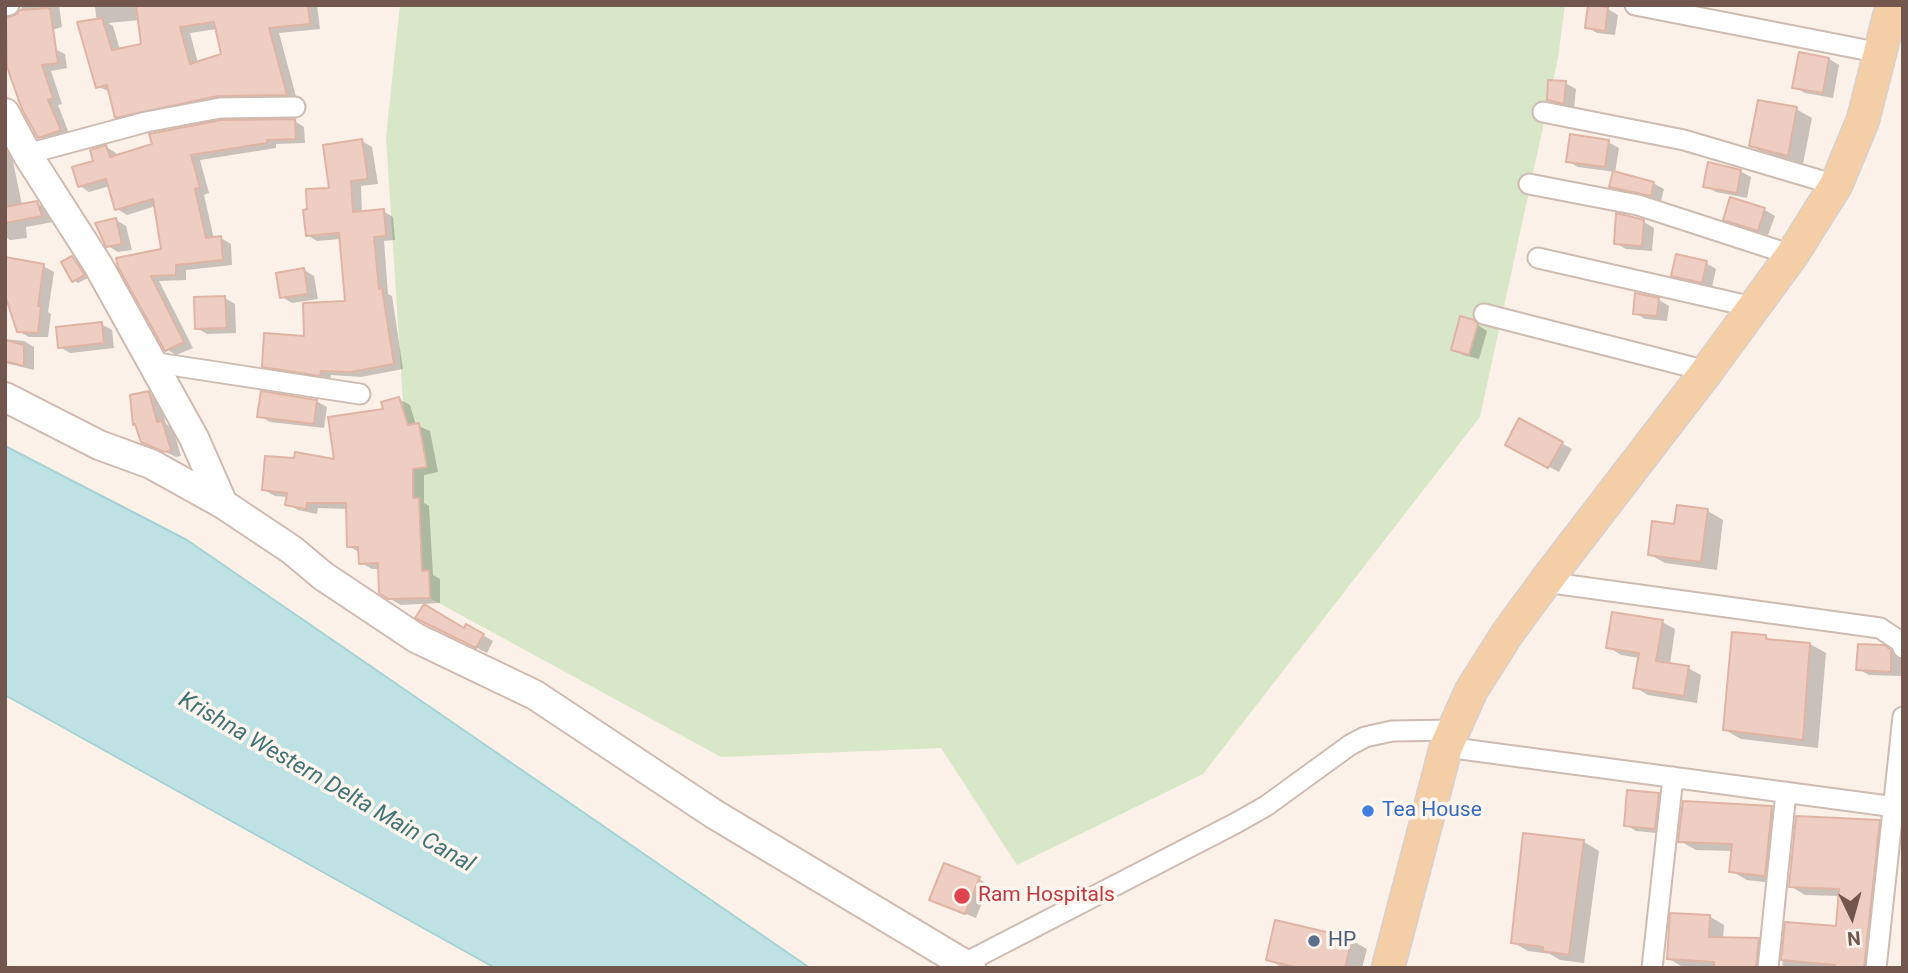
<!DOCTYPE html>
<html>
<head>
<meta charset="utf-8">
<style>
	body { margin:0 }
	#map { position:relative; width:1908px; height:973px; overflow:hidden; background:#fbf1e8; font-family:Roboto,sans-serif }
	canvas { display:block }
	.frame { position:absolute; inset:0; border:7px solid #73574e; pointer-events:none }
	.north { position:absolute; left:1817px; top:882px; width:70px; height:70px; -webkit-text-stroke:5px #fef6ee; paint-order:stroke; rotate:175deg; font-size:19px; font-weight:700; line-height:28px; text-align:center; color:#73574e }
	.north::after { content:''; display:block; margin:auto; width:24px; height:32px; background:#73574e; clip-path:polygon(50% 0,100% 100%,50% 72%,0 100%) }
</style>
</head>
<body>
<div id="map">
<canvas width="1908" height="973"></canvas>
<div class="frame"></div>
<div class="north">N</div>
</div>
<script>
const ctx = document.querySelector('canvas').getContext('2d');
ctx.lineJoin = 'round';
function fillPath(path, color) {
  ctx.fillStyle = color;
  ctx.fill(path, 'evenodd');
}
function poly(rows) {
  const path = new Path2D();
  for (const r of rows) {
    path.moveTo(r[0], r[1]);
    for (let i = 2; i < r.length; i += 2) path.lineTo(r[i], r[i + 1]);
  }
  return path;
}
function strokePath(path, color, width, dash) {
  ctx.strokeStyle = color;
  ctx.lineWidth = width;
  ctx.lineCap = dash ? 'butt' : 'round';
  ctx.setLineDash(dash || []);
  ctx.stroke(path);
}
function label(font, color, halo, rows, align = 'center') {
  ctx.font = font + ' Roboto,sans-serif';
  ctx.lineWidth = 7;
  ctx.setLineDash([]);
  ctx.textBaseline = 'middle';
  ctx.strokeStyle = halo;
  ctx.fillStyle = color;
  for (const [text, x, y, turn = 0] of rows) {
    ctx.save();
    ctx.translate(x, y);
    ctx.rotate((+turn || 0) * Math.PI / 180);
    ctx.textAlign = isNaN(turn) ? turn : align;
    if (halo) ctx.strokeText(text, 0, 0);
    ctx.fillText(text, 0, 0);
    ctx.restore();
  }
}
const green = poly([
	[400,5,1565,5,1558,58,1480,417,1203,774,1017,865,941,748,721,757,415,590,386,137]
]);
const water = poly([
	[5,446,187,540,810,968,495,968,5,695,5,446]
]);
const shadow = poly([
	[23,5,59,5,62,27,19,40,18,16],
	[95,5,317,5,320,29,279,33,297,100,127,123,116,117,111,92,98,87,101,20,96,17],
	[140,20,142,45,120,50,113,26,108,23],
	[217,29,223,55,198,63,190,33],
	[1608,9,1618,15,1615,35,1597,33,1587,27],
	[55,49,65,54,67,68,51,71,62,104,58,105,70,136,49,143,39,137,17,100,20,99,8,65],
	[1829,59,1839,65,1833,98,1805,93,1794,87],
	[1565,83,1576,89,1574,108,1559,105,1549,99],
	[1796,109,1812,118,1803,164,1766,155,1751,145],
	[295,121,304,127,305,143,276,144,276,148,200,160,209,193,204,195,214,239,221,238,231,244,232,265,186,270,186,280,159,281,193,348,176,355,166,349,118,259,163,251,156,206,127,215,117,209,110,186,89,192,80,186,106,147,116,153,117,157],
	[5,135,9,142,22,205,37,203,49,210,53,222,26,227,27,238,10,240,5,237],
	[362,141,372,147,378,184,361,186,362,213,383,211,393,217,395,240,384,241,388,294,392,296,403,369,361,377,331,375,330,380,274,371,264,366,306,338,347,303,341,239,317,241,307,235,332,189],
	[1608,142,1619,148,1615,173,1653,183,1664,189,1661,201,1621,192,1611,186,1615,172,1578,167,1568,161],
	[1740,171,1751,177,1747,198,1716,192,1705,186],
	[1731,199,1765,210,1775,216,1768,235,1735,225,1725,219],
	[116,220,126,226,132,250,118,252,108,246],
	[1644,222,1654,228,1652,251,1626,249,1615,243],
	[72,258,77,260,88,278,78,283,74,280],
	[1706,263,1716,269,1712,287,1683,281,1673,275],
	[43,266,54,272,48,312,51,314,48,337,29,337,18,331],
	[304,270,314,276,318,299,292,303,282,297],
	[225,298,235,304,236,333,207,334,197,328],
	[1659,300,1669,306,1667,321,1645,319,1635,313],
	[1473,322,1487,331,1479,359,1463,355,1453,349],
	[101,324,112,330,114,348,70,353,60,347],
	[5,339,24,341,34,347,34,370,5,363],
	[149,393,159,399,166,424,173,428,181,456,176,457,142,441,134,424],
	[399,399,410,405,416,425,430,431,438,472,424,475,424,503,429,506,433,575,440,579,440,603,401,605,389,598,380,569,372,569,361,563,360,553,349,546,348,509,318,508,317,514,298,510,287,504,288,497,275,496,264,490,336,462],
	[316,401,327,407,324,428,270,422,259,416],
	[1520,420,1572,449,1559,472,1507,444],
	[1708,511,1723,520,1717,570,1665,563,1649,554,1676,526],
	[1662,622,1675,629,1670,665,1688,668,1701,675,1697,703,1648,695,1635,687,1640,658,1621,655,1608,647],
	[428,623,464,630,467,626,493,641,487,653],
	[1766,637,1774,642,1810,644,1826,653,1818,748,1741,739,1725,730],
	[1883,647,1901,657,1901,676,1869,675,1858,669],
	[1658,794,1669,800,1665,834,1636,831,1626,825],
	[1772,808,1787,817,1781,884,1747,880,1731,871,1733,851,1696,850,1680,841],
	[1879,822,1894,830,1880,968,1782,968,1787,924,1838,928,1840,896,1805,895,1790,886],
	[1584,842,1599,851,1584,963,1560,960,1550,954,1528,951,1512,942],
	[979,879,989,885,976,918,931,899],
	[1709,916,1724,925,1723,939,1758,940,1773,948,1772,968,1683,967,1669,959],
	[1351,940,1367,949,1362,968,1283,968,1268,959]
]);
const building = poly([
	[136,5,308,5,310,24,269,28,287,95,218,96,115,118,107,85,96,88,77,22,102,18,112,50,141,44,136,5],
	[214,22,221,54,190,64,180,27,214,22],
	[1588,5,1608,7,1605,31,1585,28,1588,5],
	[50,8,58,63,42,65,53,98,48,100,61,130,38,138,22,109,7,67,6,18,17,14,20,10,50,8],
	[1799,52,1829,58,1823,93,1792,88,1799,52],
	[1548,80,1566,81,1564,104,1547,100,1548,80],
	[1758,100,1797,107,1788,156,1749,146,1758,100],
	[295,119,296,139,267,140,267,143,191,155,200,188,195,189,206,238,221,236,223,260,176,265,176,275,151,276,184,342,165,351,118,267,116,258,161,249,153,199,115,210,106,179,78,187,72,167,93,161,90,150,106,145,110,157,152,144,149,134,221,120,295,119],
	[1570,134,1609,140,1605,167,1566,162,1570,134],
	[362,139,368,179,351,181,353,212,384,209,386,236,374,237,379,289,382,288,394,364,350,372,321,371,320,376,262,367,264,333,304,336,303,303,345,301,339,233,306,236,303,210,307,209,306,189,329,188,323,145,362,139],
	[1708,162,1741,170,1737,193,1703,187,1708,162],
	[1613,171,1654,182,1651,196,1609,187,1613,171],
	[1730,197,1765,208,1758,231,1723,220,1730,197],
	[37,201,42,216,5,223,5,207,37,201],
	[1616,213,1644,220,1642,246,1614,244,1616,213],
	[116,218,122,244,106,247,95,223,116,218],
	[1676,254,1707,261,1702,283,1671,276,1676,254],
	[72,256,85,275,72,282,61,262,72,256],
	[5,257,44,264,38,306,41,306,38,333,17,332,5,295,5,257],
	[304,268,308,294,280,298,276,273,304,268],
	[1635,293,1659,298,1657,316,1633,314,1635,293],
	[225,296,227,328,195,329,194,297,225,296],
	[1460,316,1474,320,1478,324,1469,355,1451,350,1460,316],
	[102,322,104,343,58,348,56,327,102,322],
	[5,340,24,345,24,366,5,361,5,340],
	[149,391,157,422,162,420,171,450,164,452,141,442,135,424,133,425,130,395,149,391],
	[261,391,317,400,314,424,257,417,261,391],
	[399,397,408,425,419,423,427,467,413,469,413,498,419,498,422,571,429,570,430,598,388,599,379,593,378,563,359,564,358,547,347,547,346,503,307,503,306,509,285,505,287,493,262,490,265,456,294,458,295,452,334,459,328,417,383,409,381,402,399,397],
	[1519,418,1563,442,1548,468,1505,445,1519,418],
	[1677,505,1708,509,1701,562,1648,555,1652,521,1674,524,1677,505],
	[424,604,464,628,466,624,484,634,476,648,415,618,424,604],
	[1612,612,1663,620,1656,661,1689,666,1684,696,1633,688,1639,653,1606,648,1612,612],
	[1732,632,1766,635,1766,639,1810,643,1803,740,1723,730,1732,632],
	[1858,644,1884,645,1891,650,1891,672,1856,670,1858,644],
	[1627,790,1659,793,1655,829,1624,826,1627,790],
	[1683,801,1772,806,1765,876,1729,872,1732,844,1678,842,1683,801],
	[1796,816,1880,820,1864,968,1835,968,1835,965,1781,960,1785,922,1836,926,1839,889,1789,887,1796,816],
	[1523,833,1584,840,1569,955,1543,951,1543,947,1511,943,1523,833],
	[944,863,980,877,965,914,929,900,944,863],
	[1670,913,1710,915,1709,937,1759,938,1756,968,1714,968,1714,962,1667,959,1670,913],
	[1275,920,1352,938,1345,968,1299,968,1266,960,1275,920]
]);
const street = poly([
	[1635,5,1881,53],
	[5,6,9,5],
	[1543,112,1684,140,1836,185],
	[27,154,146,122,220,108,295,107],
	[1529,184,1638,205,1792,255],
	[1538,258,1753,307],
	[1484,314,1707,371],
	[151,362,360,394],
	[1545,582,1880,628,1901,642,1903,648],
	[1446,747,1903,808],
	[965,963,1236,823,1266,806,1350,745,1365,737,1392,731,1454,730],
	[1652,968,1673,777],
	[1768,968,1786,792],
	[1876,968,1903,717]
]);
const secondary = poly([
	[5,113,27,154,98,265,194,438,223,504],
	[5,397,99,445,151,464,223,504,292,550,323,576,416,638,535,695,714,814,971,968]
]);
const primary = poly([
	[1388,968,1446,747,1471,691,1507,634,1545,582,1707,371,1792,255,1836,185,1863,120,1892,5]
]);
const markers = [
	[1368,811,7,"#3f7fe0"],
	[962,896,9,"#e0444e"],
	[1314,941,7,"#5c6f8a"]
];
const shopNames = [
	["Tea House",1382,811]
];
const healthNames = [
	["Ram Hospitals",978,896]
];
const serviceNames = [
	["HP",1328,941]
];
const waterNames = [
	["Krishna Western Delta Main Canal",326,783,30]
];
fillPath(green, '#d8e7c7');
fillPath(water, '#bee2e3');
strokePath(water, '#a5d2d4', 2);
fillPath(shadow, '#0003');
fillPath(building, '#eecec2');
strokePath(building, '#dfb4a4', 2);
strokePath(street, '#cebbb2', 23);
strokePath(secondary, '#d0bab0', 32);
strokePath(primary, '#d8d0cd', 35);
strokePath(street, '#fff', 19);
strokePath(secondary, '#fff', 28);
strokePath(primary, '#f4cea6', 32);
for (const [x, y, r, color] of markers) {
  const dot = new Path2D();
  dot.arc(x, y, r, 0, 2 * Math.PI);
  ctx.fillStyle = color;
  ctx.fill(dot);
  strokePath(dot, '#fef6ee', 2.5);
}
label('21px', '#366cbe', '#fef6ee', shopNames, 'left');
label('21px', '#be3a42', '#fef6ee', healthNames, 'left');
label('21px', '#4e5e75', '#fef6ee', serviceNames, 'left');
label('italic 23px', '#427477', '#fef6ee', waterNames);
</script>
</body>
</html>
